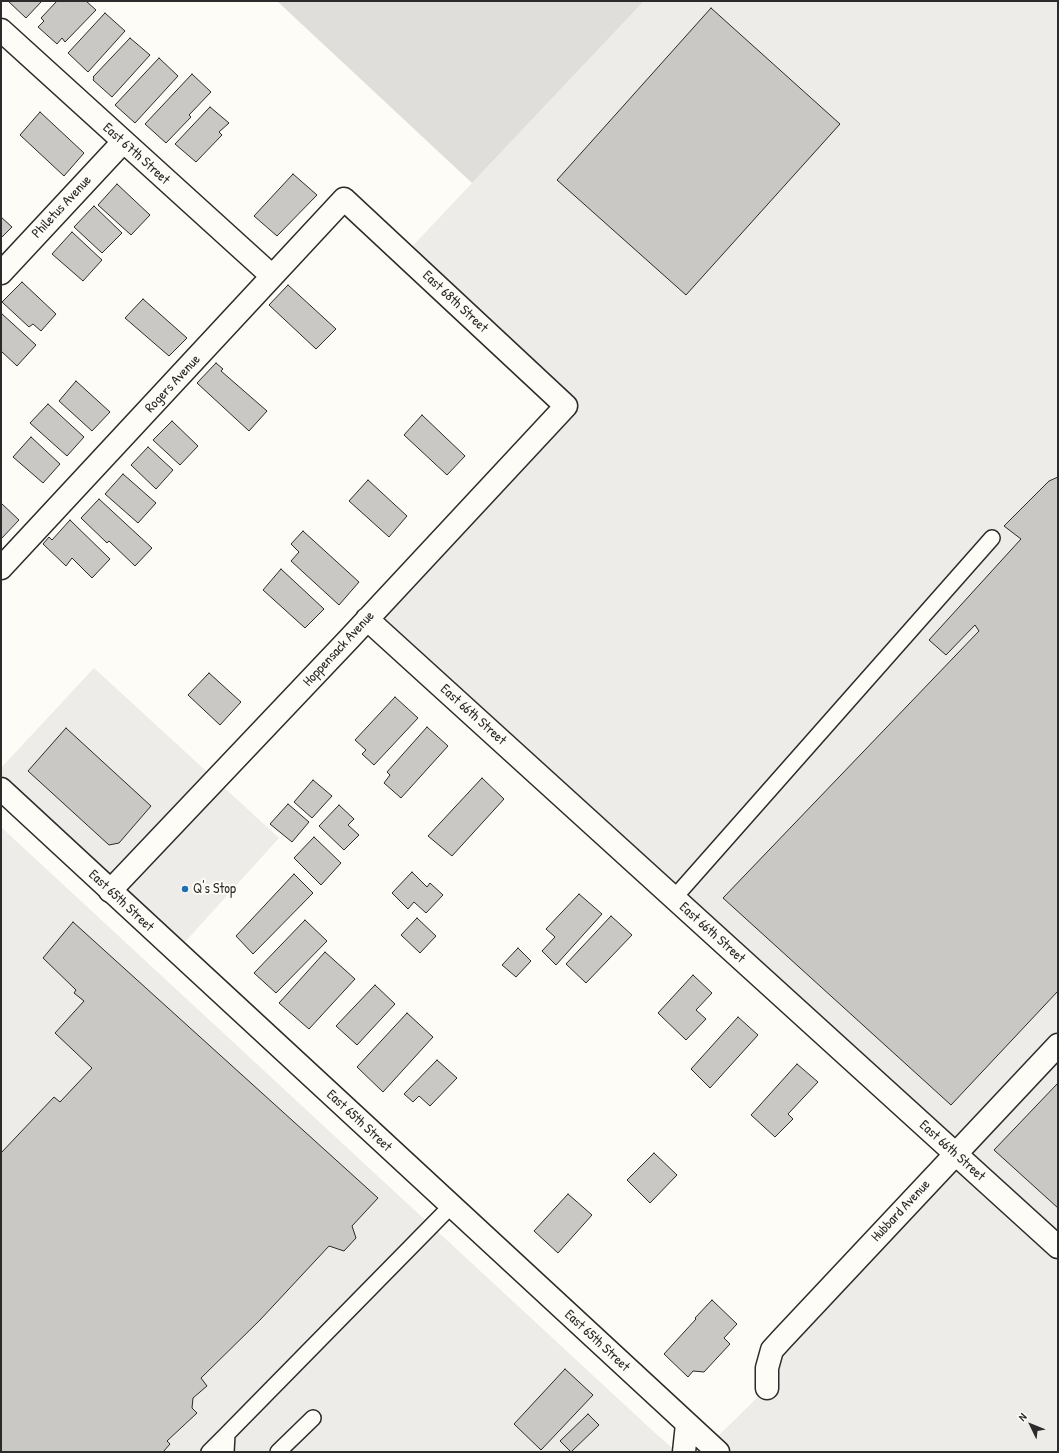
<!DOCTYPE html>
<html>
<head>
<meta charset="utf-8">
<style>
	body { margin:0 }
	#map { position:relative; width:1059px; height:1453px; overflow:hidden; background:#fdfcf7; font-family:"Patrick Hand",sans-serif }
	canvas { display:block }
	.frame { position:absolute; inset:0; border:2px solid #2b2b2b; pointer-events:none }
	.north { position:absolute; left:1011px; top:1405px; width:40px; height:40px; -webkit-text-stroke:3px #fdfcf7; paint-order:stroke; rotate:313deg; font-size:11px; font-weight:700; line-height:16px; text-align:center; color:#2b2b2b }
	.north::after { content:''; display:block; margin:auto; width:14px; height:18px; background:#2b2b2b; clip-path:polygon(50% 0,100% 100%,50% 72%,0 100%) }
</style>
</head>
<body>
<div id="map">
<canvas width="1059" height="1453"></canvas>
<div class="frame"></div>
<div class="north">N</div>
</div>
<script>
const ctx = document.querySelector('canvas').getContext('2d');
ctx.lineJoin = 'round';
function fillPath(path, color) {
  ctx.fillStyle = color;
  ctx.fill(path, 'evenodd');
}
function poly(rows) {
  const path = new Path2D();
  for (const r of rows) {
    path.moveTo(r[0], r[1]);
    for (let i = 2; i < r.length; i += 2) path.lineTo(r[i], r[i + 1]);
  }
  return path;
}
function strokePath(path, color, width, dash) {
  ctx.strokeStyle = color;
  ctx.lineWidth = width;
  ctx.lineCap = dash ? 'butt' : 'round';
  ctx.setLineDash(dash || []);
  ctx.stroke(path);
}
function label(font, color, halo, rows, align = 'center') {
  ctx.font = font + ' "Patrick Hand",sans-serif';
  ctx.lineWidth = 4;
  ctx.setLineDash([]);
  ctx.textBaseline = 'middle';
  ctx.strokeStyle = halo;
  ctx.fillStyle = color;
  for (const [text, x, y, turn = 0] of rows) {
    ctx.save();
    ctx.translate(x, y);
    ctx.rotate((+turn || 0) * Math.PI / 180);
    ctx.textAlign = isNaN(turn) ? turn : align;
    if (halo) ctx.strokeText(text, 0, 0);
    ctx.fillText(text, 0, 0);
    ctx.restore();
  }
}
const built = poly([
	[644,1,1058,1,1058,1452,718,1452,709,1445,767,1388,767,1368,955,1154,367,619,566,406,404,255],
	[94,668,279,838,176,952,1,789,1,768],
	[1,827,654,1432,677,1452,1,1452]
]);
const green = poly([
	[277,1,644,1,472,183]
]);
const building = poly([
	[8,1,42,1,26,18,8,1],
	[57,1,86,1,96,10,65,42,62,38,57,44,38,27,44,21,41,18,57,1],
	[711,8,840,124,686,295,557,180,711,8],
	[105,13,125,31,88,72,68,53,105,13],
	[130,38,150,55,112,97,93,80,94,78,93,77,130,38],
	[159,58,178,76,135,123,115,105,159,58],
	[192,74,211,92,189,115,191,117,166,143,145,124,192,74],
	[210,107,229,123,219,132,222,135,196,162,175,144,210,107],
	[40,112,84,153,64,176,20,135,40,112],
	[293,174,317,195,277,236,254,216,293,174],
	[117,184,150,215,131,235,98,205,117,184],
	[94,206,122,233,102,253,74,227,94,206],
	[1,217,12,227,1,238,1,217],
	[72,232,102,260,83,281,52,254,72,232],
	[22,282,56,314,41,331,33,324,29,327,2,302,22,282],
	[288,285,336,329,316,349,269,305,288,285],
	[143,299,187,338,169,356,125,318,143,299],
	[1,313,36,345,17,366,1,351,1,313],
	[216,363,223,369,221,371,267,411,249,431,197,383,216,363],
	[76,381,110,412,92,431,59,401,76,381],
	[48,404,84,437,67,456,30,423,48,404],
	[422,415,465,456,447,475,404,435,422,415],
	[172,421,198,446,180,465,153,440,172,421],
	[31,437,60,464,43,483,13,457,31,437],
	[148,447,173,470,156,489,131,465,148,447],
	[123,474,156,503,138,523,105,494,123,474],
	[1058,477,1058,991,951,1105,723,898,979,631,975,625,946,655,929,640,1021,539,1004,526,1049,481,1058,477],
	[368,480,407,516,389,537,349,501,368,480],
	[99,499,152,548,135,566,109,541,107,543,81,518,99,499],
	[1,503,19,520,1,539,1,503],
	[70,520,110,559,92,578,72,558,66,566,43,544,49,537,52,540,70,520],
	[303,531,359,582,339,605,291,561,299,552,291,544,303,531],
	[281,569,324,609,305,628,263,590,281,569],
	[209,673,241,702,220,725,188,695,209,673],
	[395,697,418,718,374,765,362,754,366,750,355,740,395,697],
	[427,727,448,746,401,798,384,783,390,775,387,772,427,727],
	[66,728,151,806,119,843,109,845,28,771,66,728],
	[482,778,504,799,452,856,428,836,482,778],
	[313,780,332,796,312,818,294,802,313,780],
	[288,804,309,822,292,842,270,824,288,804],
	[339,805,354,819,348,825,359,835,344,850,319,826,339,805],
	[314,837,341,863,321,885,294,858,314,837],
	[412,872,427,887,430,883,443,895,426,913,414,902,408,909,392,893,412,872],
	[294,874,313,893,253,954,236,936,294,874],
	[579,894,602,914,556,965,542,951,555,937,546,929,579,894],
	[611,916,632,935,586,983,566,964,611,916],
	[417,918,436,936,420,953,401,935,417,918],
	[305,920,327,941,276,993,254,973,305,920],
	[73,922,378,1198,352,1226,356,1238,344,1251,329,1246,260,1320,201,1378,207,1386,193,1398,192,1408,197,1413,167,1441,170,1444,163,1452,1,1452,1,1153,54,1097,60,1102,92,1068,55,1033,84,1001,74,993,76,990,43,958,73,922],
	[518,948,531,961,516,977,502,965,518,948],
	[325,952,355,979,309,1029,279,1003,325,952],
	[693,975,712,993,696,1010,706,1019,686,1040,658,1013,693,975],
	[375,985,395,1004,357,1045,336,1026,375,985],
	[407,1013,433,1037,383,1092,357,1067,407,1013],
	[738,1017,758,1035,710,1088,691,1069,738,1017],
	[437,1060,457,1078,430,1106,419,1096,413,1102,404,1094,437,1060],
	[797,1064,818,1082,788,1114,793,1119,775,1137,751,1115,797,1064],
	[1058,1083,1058,1208,994,1150,1058,1083],
	[654,1153,677,1175,650,1203,627,1180,654,1153],
	[568,1194,592,1215,558,1253,534,1231,568,1194],
	[712,1300,737,1324,724,1338,730,1344,704,1372,693,1371,688,1377,664,1354,696,1319,695,1318,712,1300],
	[565,1369,593,1395,541,1450,514,1424,565,1369],
	[588,1414,599,1425,571,1452,560,1441,588,1414]
]);
const service = poly([
	[674,898,992,538],
	[209,1452,227,1434],
	[226,1452,227,1434,451,1206],
	[278,1452,313,1418]
]);
const minor = poly([
	[1,30,272,276],
	[1,273,123,142],
	[1,568,344,199,566,406,349,639,110,891],
	[367,619,1058,1247],
	[767,1388,767,1368,772,1350,782,1339,1058,1045]
]);
const tertiary = poly([
	[1,789,718,1452],
	[684,1452,687,1424]
]);
const markers = [
	[185,889,4,"#1f6fb2"]
];
const streetNames = [
	["East 67th Street",136,154,42],
	["Philetus Avenue",62,207,-47],
	["East 68th Street",455,302,43],
	["Rogers Avenue",173,384,-47],
	["Hoppensack Avenue",339,649,-47],
	["East 66th Street",473,715,42],
	["East 65th Street",121,901,43],
	["East 66th Street",712,933,42],
	["East 65th Street",359,1121,43],
	["East 66th Street",952,1151,42],
	["Hubbard Avenue",901,1211,-47],
	["East 65th Street",597,1341,43]
];
const poiNames = [
	["Q's Stop",193,889]
];
fillPath(built, '#edece8');
fillPath(green, '#dfdeda');
fillPath(building, '#c9c8c4');
strokePath(building, '#2b2b2b', 1);
strokePath(service, '#2b2b2b', 18);
strokePath(minor, '#2b2b2b', 25);
strokePath(tertiary, '#2b2b2b', 25);
strokePath(service, '#fdfcf7', 15);
strokePath(minor, '#fdfcf7', 22);
strokePath(tertiary, '#fdfcf7', 22);
for (const [x, y, r, color] of markers) {
  const dot = new Path2D();
  dot.arc(x, y, r, 0, 2 * Math.PI);
  ctx.fillStyle = color;
  ctx.fill(dot);
  strokePath(dot, '#fdfcf7', 1.5);
}
label('14px', '#2b2b2b', '#fdfcf7', streetNames);
label('14px', '#2b2b2b', '#fdfcf7', poiNames, 'left');
</script>
</body>
</html>
